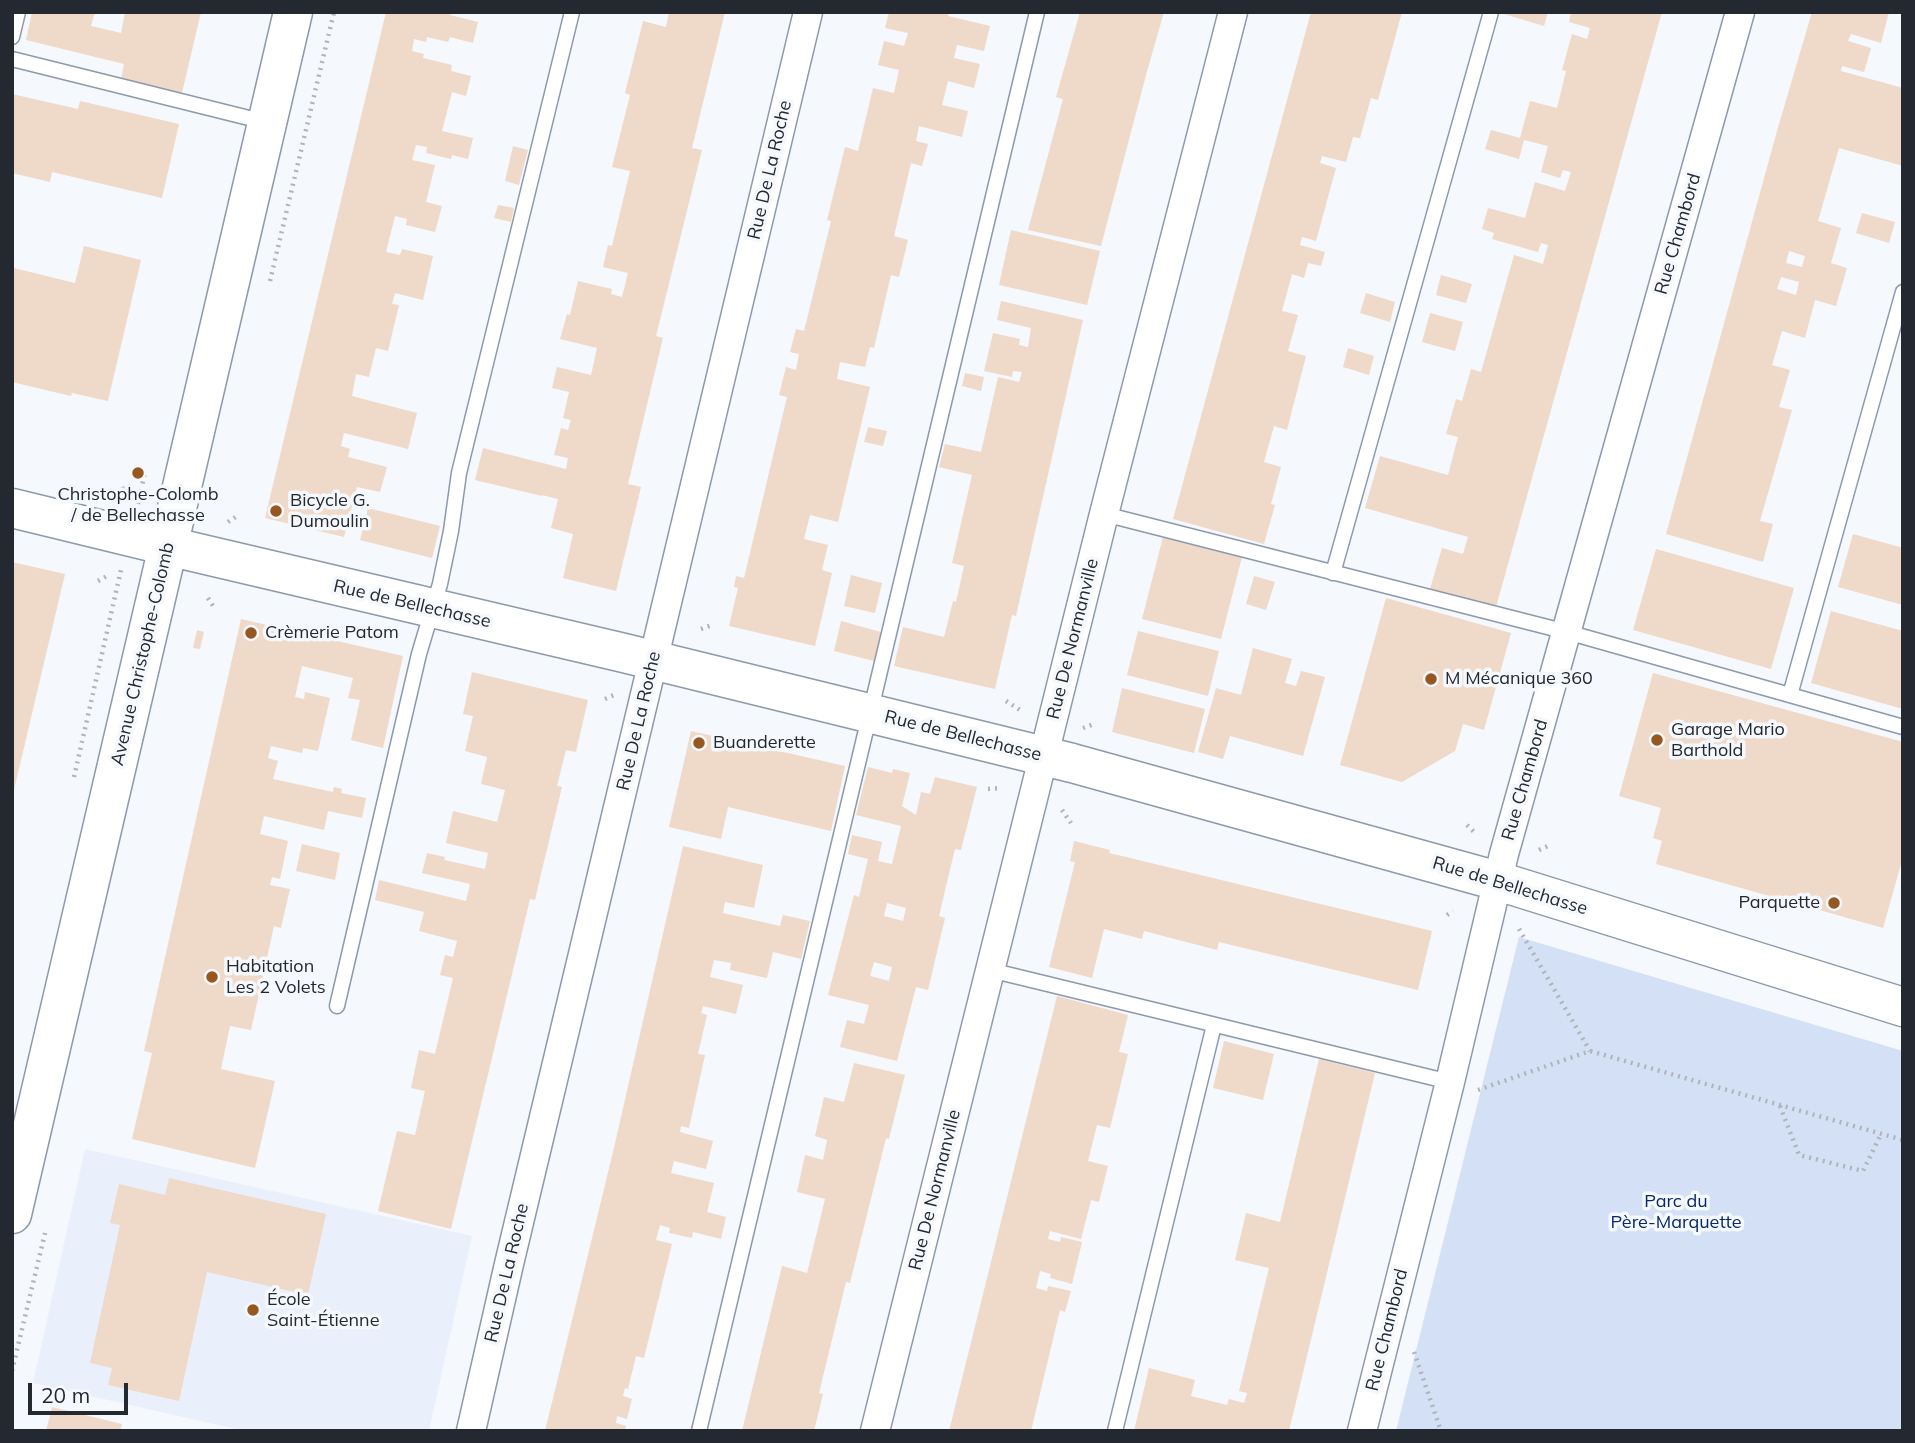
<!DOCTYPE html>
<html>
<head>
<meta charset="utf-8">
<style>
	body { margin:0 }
	#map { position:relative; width:1915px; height:1443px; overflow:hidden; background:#f5f8fc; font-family:Mulish,sans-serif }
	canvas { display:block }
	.frame { position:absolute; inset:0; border:14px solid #242831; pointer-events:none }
	.scale { position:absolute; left:28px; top:1383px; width:100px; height:32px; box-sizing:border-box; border:4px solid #242831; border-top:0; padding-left:9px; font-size:21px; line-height:24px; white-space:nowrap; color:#242831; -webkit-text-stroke:5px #f5f8fc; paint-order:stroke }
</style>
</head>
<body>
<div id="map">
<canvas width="1915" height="1443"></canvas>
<div class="frame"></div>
<div class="scale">20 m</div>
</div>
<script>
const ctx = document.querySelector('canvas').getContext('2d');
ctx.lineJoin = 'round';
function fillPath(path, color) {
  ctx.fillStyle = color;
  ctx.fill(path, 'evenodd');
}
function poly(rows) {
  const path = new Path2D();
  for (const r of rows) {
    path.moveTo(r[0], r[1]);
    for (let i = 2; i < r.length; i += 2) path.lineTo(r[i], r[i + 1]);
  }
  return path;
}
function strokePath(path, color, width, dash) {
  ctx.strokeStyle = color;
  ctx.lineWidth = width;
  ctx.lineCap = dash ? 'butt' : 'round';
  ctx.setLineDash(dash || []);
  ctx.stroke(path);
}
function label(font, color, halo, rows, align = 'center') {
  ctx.font = font + ' Mulish,sans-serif';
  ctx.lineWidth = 7;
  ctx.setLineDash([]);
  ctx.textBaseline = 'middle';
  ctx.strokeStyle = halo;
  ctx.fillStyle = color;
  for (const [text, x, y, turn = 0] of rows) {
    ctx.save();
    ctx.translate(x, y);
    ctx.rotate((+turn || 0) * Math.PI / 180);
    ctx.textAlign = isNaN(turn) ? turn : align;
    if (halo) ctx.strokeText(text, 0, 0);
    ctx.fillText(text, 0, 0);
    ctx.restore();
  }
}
const built = poly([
	[85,1149,472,1236,429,1431,245,1431,33,1383]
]);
const green = poly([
	[1519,937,1903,1051,1903,1431,1396,1431]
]);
const building = poly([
	[32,12,95,12,91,26,121,33,125,12,201,12,182,93,121,79,124,64,26,40],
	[386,12,451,12,450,15,478,22,473,43,450,37,448,42,427,37,426,42,414,39,412,51,424,54,423,58,452,65,451,71,471,76,466,96,452,92,442,131,473,138,468,159,452,155,451,159,426,153,427,147,416,145,412,160,435,165,426,202,442,206,435,232,406,225,407,219,395,216,386,252,400,255,402,249,433,256,423,300,395,293,392,304,399,305,388,351,376,348,369,377,356,374,352,396,417,413,408,449,344,433,341,446,350,449,348,457,387,467,380,492,357,487,344,537,265,518],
	[669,12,725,12,692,148,702,150,656,336,663,338,628,484,641,487,616,591,563,578,573,534,551,528,558,499,542,495,542,496,475,480,483,448,566,469,568,458,554,455,561,428,568,430,571,420,563,418,569,392,552,388,557,367,591,375,597,348,560,339,567,314,570,315,578,281,612,289,611,294,622,297,628,273,603,267,608,245,612,246,630,171,612,167,630,95,625,93,643,21,666,27],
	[889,12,949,12,948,16,990,26,984,51,957,45,954,58,980,64,974,88,948,81,942,105,968,111,962,137,919,126,916,141,928,144,922,166,911,163,894,236,908,240,899,277,891,275,874,348,870,347,865,367,840,362,837,379,870,387,838,522,810,515,804,539,828,545,822,570,832,573,815,646,729,626,738,588,734,587,736,576,744,578,785,405,787,397,779,395,786,367,796,370,799,354,790,352,796,329,804,331,831,221,827,220,845,147,858,151,873,88,894,93,899,70,878,65,884,41,904,46,908,33,885,28],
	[1080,12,1164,12,1146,75,1101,246,1028,230,1063,99,1056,97],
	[1311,12,1402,12,1378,100,1371,98,1360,138,1353,137,1346,162,1322,156,1320,163,1336,168,1316,241,1302,237,1300,245,1325,252,1321,266,1308,263,1304,278,1292,274,1282,311,1298,315,1288,351,1306,356,1287,430,1274,426,1264,462,1281,467,1271,504,1275,505,1264,544,1173,519],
	[1505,12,1548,12,1544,26,1504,14],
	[1571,12,1662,12,1496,607,1430,589,1442,548,1463,554,1468,537,1365,508,1380,456,1448,475,1458,437,1446,434,1456,399,1462,401,1471,369,1481,372,1514,255,1543,264,1548,245,1541,243,1538,252,1492,239,1494,233,1482,229,1488,208,1525,218,1535,182,1565,191,1571,172,1563,170,1560,178,1541,172,1548,146,1524,140,1519,159,1485,149,1491,130,1520,138,1530,101,1557,108,1566,71,1562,70,1572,34,1587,39,1590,28,1569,22],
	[1812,12,1889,12,1881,43,1851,34,1848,41,1871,48,1864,72,1842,66,1841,71,1903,88,1903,166,1839,148,1818,221,1841,228,1831,263,1847,268,1836,306,1815,300,1805,338,1782,331,1772,365,1790,370,1779,407,1792,410,1760,521,1773,524,1763,562,1666,534,1777,131],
	[1789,251,1805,256,1802,267,1786,263],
	[1781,277,1799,282,1796,295,1777,289],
	[12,94,78,109,80,101,179,124,162,198,52,172,50,182,12,173],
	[513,146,528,150,519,185,505,181],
	[498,205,514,208,511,222,494,218],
	[1862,213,1895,222,1889,243,1856,233],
	[1011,230,1100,251,1087,305,999,285],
	[84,246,141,260,108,401,72,393,71,396,12,382,14,268,75,283],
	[1441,275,1472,284,1466,303,1436,295],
	[1366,293,1395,302,1390,322,1360,313],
	[1001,301,1083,320,1016,616,1012,615,995,689,894,666,903,627,944,637,953,601,956,602,964,566,952,563,972,475,939,467,945,444,981,452,998,377,1019,382,1022,372,1013,371,1012,377,984,371,993,333,1020,339,1019,345,1028,347,1031,328,997,320],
	[1430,313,1463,322,1455,351,1422,342],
	[1348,348,1374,356,1369,375,1343,367],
	[965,373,984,377,981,391,962,386],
	[868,427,887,431,883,446,864,442],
	[368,508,440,526,432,558,360,540],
	[1853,534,1903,548,1903,605,1838,587],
	[1163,537,1242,557,1221,639,1142,619],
	[1656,549,1794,588,1771,669,1633,630],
	[12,562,65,574,13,794,12,794],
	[851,575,882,583,875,613,844,606],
	[1254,576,1275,582,1266,610,1246,604],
	[1386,598,1511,633,1484,730,1463,724,1455,751,1402,782,1340,765],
	[1831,611,1903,631,1903,709,1811,683],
	[241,619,403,656,383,748,351,740,360,700,348,698,353,678,302,666,295,697,304,699,305,692,330,698,318,751,303,748,302,753,271,746,268,758,278,761,273,779,333,792,334,787,342,789,341,793,366,798,362,818,328,811,324,830,264,816,260,834,288,841,280,879,272,877,270,885,290,889,281,928,274,926,251,1030,230,1026,221,1069,275,1081,255,1168,132,1139,152,1053,144,1051],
	[841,621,881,632,874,661,834,651],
	[197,630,204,632,200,649,193,648],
	[1138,631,1219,651,1208,696,1127,675],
	[1253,648,1292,659,1285,683,1296,686,1301,671,1325,677,1303,756,1230,736,1223,759,1198,752,1216,688,1241,695],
	[472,672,588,700,576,752,566,750,557,786,562,787,541,874,535,900,530,899,451,1229,378,1211,397,1131,415,1135,425,1091,411,1088,419,1050,435,1054,453,978,440,975,445,955,453,957,457,941,419,931,424,912,375,900,379,880,466,901,470,884,422,873,427,853,445,857,444,860,485,869,488,853,446,843,453,811,497,822,505,790,481,784,487,757,465,751,473,716,463,714],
	[1653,673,1903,742,1903,857,1883,928,1656,864,1662,841,1653,838,1661,808,1619,796],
	[1122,688,1205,709,1194,753,1112,732],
	[691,731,845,766,831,831,728,807,721,839,669,827],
	[868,767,892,773,893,769,910,773,902,806,916,815,921,792,930,794,935,777,977,787,961,850,955,849,948,878,939,916,945,918,928,990,916,987,897,1061,840,1047,847,1020,864,1024,869,1005,828,995,854,895,859,897,868,859,848,854,852,835,882,842,878,861,892,864,901,826,856,815],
	[887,903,906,908,903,921,884,916],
	[874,962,892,967,889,981,870,976],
	[1074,841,1110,850,1109,853,1122,856,1432,931,1418,990,1219,942,1217,950,1144,931,1142,939,1104,929,1092,978,1049,967,1075,862,1070,861],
	[302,844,340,853,335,880,296,871],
	[683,846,763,865,754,908,725,902,723,913,780,926,783,915,810,921,801,959,773,952,767,978,730,970,731,963,714,960,710,977,743,985,736,1014,703,1006,701,1013,707,1015,698,1054,705,1055,689,1128,681,1126,680,1132,713,1141,706,1169,674,1161,671,1173,714,1183,707,1212,726,1217,721,1239,693,1232,692,1238,669,1233,670,1228,660,1225,656,1240,672,1244,644,1358,636,1356,628,1389,625,1388,623,1396,632,1399,627,1419,617,1416,616,1423,626,1426,625,1431,545,1431,613,1152],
	[1057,996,1128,1015,1119,1052,1128,1054,1110,1128,1097,1125,1088,1161,1108,1166,1099,1202,1091,1200,1081,1239,1050,1231,1048,1239,1060,1242,1061,1237,1082,1242,1072,1284,1050,1278,1051,1274,1040,1271,1036,1288,1047,1291,1048,1286,1071,1291,1065,1312,1060,1310,1031,1431,949,1431],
	[1224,1041,1274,1054,1263,1100,1213,1088],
	[1319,1059,1375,1073,1289,1431,1134,1431,1149,1368,1195,1380,1191,1396,1227,1405,1229,1399,1244,1403,1247,1393,1239,1391,1269,1268,1235,1260,1246,1213,1280,1222],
	[854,1063,905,1075,889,1139,886,1138,850,1283,846,1282,819,1393,823,1394,814,1431,742,1431,782,1266,807,1273,825,1199,797,1192,805,1155,823,1160,827,1140,815,1136,824,1097,844,1102],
	[169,1178,326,1214,308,1295,207,1272,179,1401,108,1385,112,1368,90,1363,120,1225,110,1223,119,1184,165,1195],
	[52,1407,122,1424,120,1431,46,1431]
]);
const path = poly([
	[270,281,334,12],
	[122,487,126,496],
	[138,504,145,472],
	[228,522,237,516],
	[98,581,107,576],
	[208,598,215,609],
	[701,629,712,625],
	[605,699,614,695],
	[1006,701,1020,710],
	[1083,728,1094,724],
	[74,777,121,570],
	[988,789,1001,788],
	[1062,810,1071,823],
	[1467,825,1474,832],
	[1539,850,1550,845],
	[1447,915,1453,911],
	[1519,929,1590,1051],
	[1478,1090,1590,1051,1903,1140],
	[1780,1106,1799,1155,1863,1171,1881,1134],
	[1414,1352,1441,1431],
	[12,1371,46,1229]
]);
const lane = poly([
	[12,37,18,12],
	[12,59,265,122],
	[1104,514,1567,632,1903,727],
	[1333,573,1491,12],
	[1790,695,1903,292],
	[990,970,1450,1082],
	[337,1006,419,654,440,584,451,531,459,473,572,12],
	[699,1431,1037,12],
	[1115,1431,1214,1025]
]);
const street = poly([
	[471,1431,509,1264,808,12],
	[875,1431,1104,514,1233,12],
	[1362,1431,1450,1082,1504,854,1740,12]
]);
const secondary = poly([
	[12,508,168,546,624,653,1072,763,1498,881,1903,1007],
	[12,1214,293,12]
]);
const markers = [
	[138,473,7,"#975720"],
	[276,511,7,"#975720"],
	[251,633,7,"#975720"],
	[1431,679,7,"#975720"],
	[1657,740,7,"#975720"],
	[699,743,7,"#975720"],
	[1834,903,7,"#975720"],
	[212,977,7,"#975720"],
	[253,1310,7,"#975720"]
];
const streetNames = [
	["Rue De La Roche",770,170,-77],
	["Rue Chambord",1678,234,-74],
	["Rue de Bellechasse",412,604,13],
	["Rue De Normanville",1073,639,-76],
	["Avenue Christophe-Colomb",143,654,-77],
	["Rue De La Roche",639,721,-77],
	["Rue de Bellechasse",963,736,14],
	["Rue Chambord",1525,780,-74],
	["Rue de Bellechasse",1510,886,17],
	["Rue De Normanville",935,1190,-76],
	["Rue De La Roche",507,1273,-77],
	["Rue Chambord",1387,1330,-76]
];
const poiNames = [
	["Christophe-Colomb",138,495,"center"],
	["/ de Bellechasse",138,516,"center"],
	["Bicycle G.",290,501],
	["Dumoulin",290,522],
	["Crèmerie Patom",265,633],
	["M Mécanique 360",1445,679],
	["Garage Mario",1671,730],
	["Barthold",1671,751],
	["Buanderette",713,743],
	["Parquette",1820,903,"right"],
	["Habitation",226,967],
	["Les 2 Volets",226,988],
	["École",267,1300],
	["Saint-Étienne",267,1321]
];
const parkNames = [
	["Parc du",1676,1202],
	["Père-Marquette",1676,1223]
];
fillPath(built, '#e9f0fc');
fillPath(green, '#d3e0f5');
fillPath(building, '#efd9c9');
strokePath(lane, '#8d99ad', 17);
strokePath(street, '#8d99ad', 31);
strokePath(secondary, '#8d99ad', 41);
strokePath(path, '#b0b4b9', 4.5, [2, 5]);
strokePath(lane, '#fff', 14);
strokePath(street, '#fff', 28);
strokePath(secondary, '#fff', 38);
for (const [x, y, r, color] of markers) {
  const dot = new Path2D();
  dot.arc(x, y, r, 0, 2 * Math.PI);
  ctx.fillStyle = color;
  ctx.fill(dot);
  strokePath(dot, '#f5f8fc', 2.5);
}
label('18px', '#242831', '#f5f8fc', streetNames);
label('18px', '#242831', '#f5f8fc', poiNames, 'left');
label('18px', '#062a6a', '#f5f8fc', parkNames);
</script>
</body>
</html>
